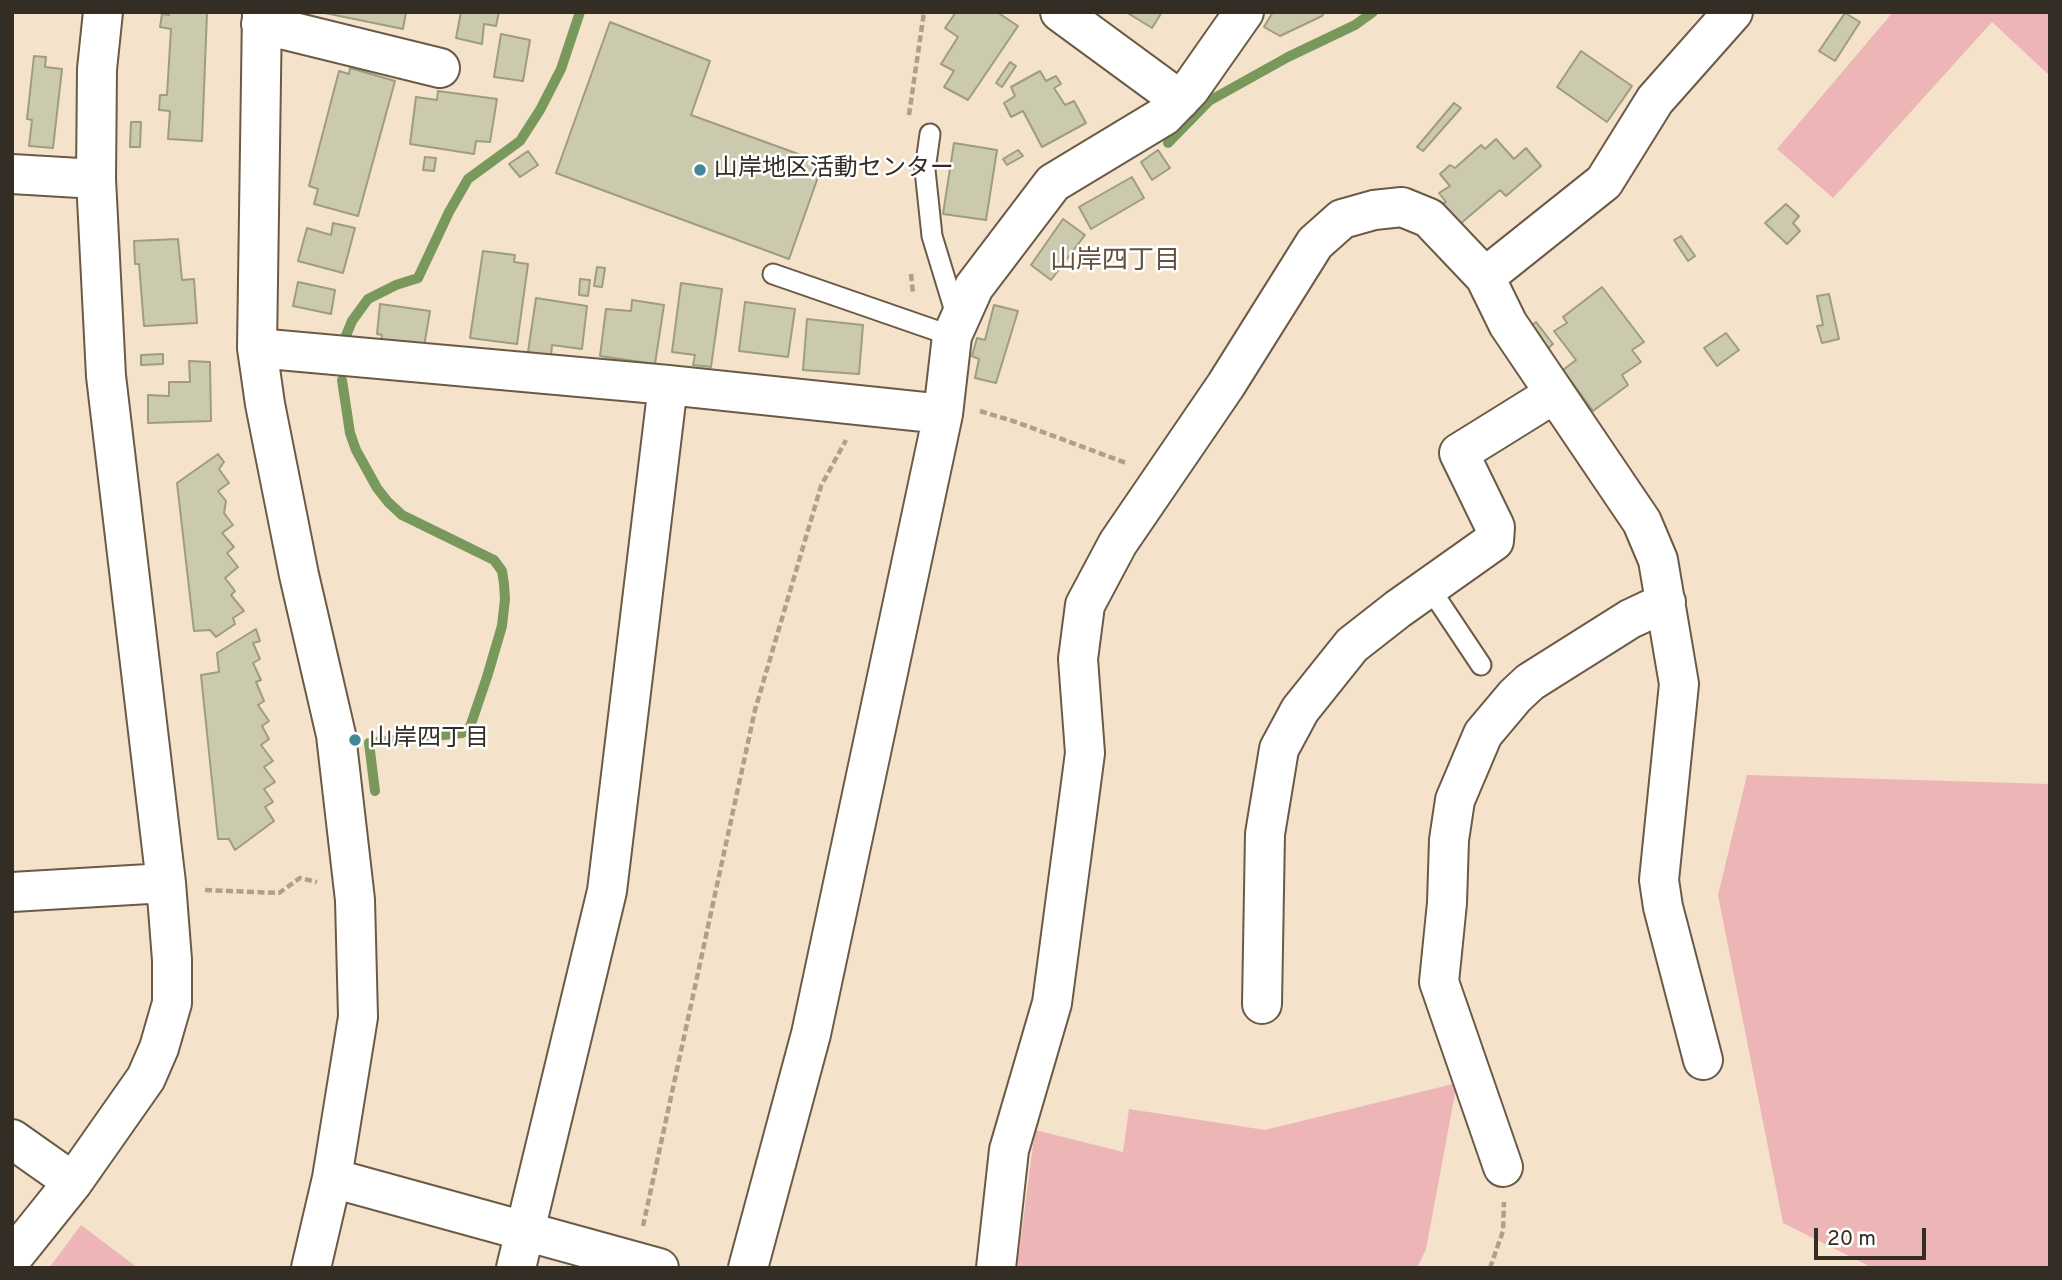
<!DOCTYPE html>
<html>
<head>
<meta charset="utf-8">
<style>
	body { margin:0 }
	#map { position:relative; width:2062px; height:1280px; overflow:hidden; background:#f5e2ca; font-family:Overpass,sans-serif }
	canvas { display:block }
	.frame { position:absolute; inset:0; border:14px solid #332d23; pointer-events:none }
	.scale { position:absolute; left:1814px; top:1228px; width:112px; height:32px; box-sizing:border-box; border:4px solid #332d23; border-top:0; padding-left:9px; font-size:21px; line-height:24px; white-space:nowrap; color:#332d23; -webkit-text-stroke:5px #fff; paint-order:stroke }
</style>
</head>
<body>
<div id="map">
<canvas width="2062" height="1280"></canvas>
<div class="frame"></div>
<div class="scale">20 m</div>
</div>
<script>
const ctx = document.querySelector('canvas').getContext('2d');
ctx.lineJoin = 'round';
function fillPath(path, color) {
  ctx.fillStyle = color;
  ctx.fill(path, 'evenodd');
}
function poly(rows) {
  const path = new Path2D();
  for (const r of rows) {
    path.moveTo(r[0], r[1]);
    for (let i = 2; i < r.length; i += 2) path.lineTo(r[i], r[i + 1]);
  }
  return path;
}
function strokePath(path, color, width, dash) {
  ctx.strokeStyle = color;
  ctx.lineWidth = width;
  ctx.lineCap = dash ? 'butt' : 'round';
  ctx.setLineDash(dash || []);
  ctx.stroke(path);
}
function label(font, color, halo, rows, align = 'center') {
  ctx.font = font + ' Overpass,"Noto Sans JP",sans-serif';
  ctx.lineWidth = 5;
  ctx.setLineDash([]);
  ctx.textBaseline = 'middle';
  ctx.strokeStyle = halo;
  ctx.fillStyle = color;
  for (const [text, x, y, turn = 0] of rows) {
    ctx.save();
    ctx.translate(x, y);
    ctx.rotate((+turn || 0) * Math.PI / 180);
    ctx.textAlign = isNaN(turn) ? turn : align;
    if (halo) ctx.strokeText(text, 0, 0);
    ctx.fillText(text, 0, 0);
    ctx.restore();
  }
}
const green = poly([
	[1893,12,2050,12,2050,76,1992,22,1833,198,1777,149],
	[1747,775,2050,784,2050,1268,1873,1268,1783,1223,1718,895],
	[1457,1083,1426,1249,1417,1268,1017,1268,1035,1130,1123,1152,1129,1109,1265,1130],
	[81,1225,138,1268,49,1268]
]);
const stream = poly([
	[1168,143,1209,101,1288,57,1355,25,1373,12],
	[345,338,352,321,368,299,396,285,418,278,449,212,468,179,520,141,540,110,561,69,580,12],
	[342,380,350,433,356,450,377,488,388,502,402,515,494,560,502,571,504,584,505,599,502,626,487,677,470,727,462,733,369,743,375,791]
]);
const building = poly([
	[169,12,207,12,202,141,168,139,170,111,159,110,160,95,167,95,171,29,160,27,162,14,169,15,169,12],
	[320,12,406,12,403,29,320,12],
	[461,12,499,12,496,26,484,24,482,44,456,38,461,12],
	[956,12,997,12,1018,26,968,100,944,87,954,71,941,64,958,37,945,28,956,12],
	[1126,12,1162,12,1152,28,1126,12],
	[1273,12,1325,12,1322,16,1280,36,1264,27,1273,12],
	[1845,13,1860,22,1835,61,1819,51,1845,13],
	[610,22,710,61,691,115,823,163,789,259,556,173,610,22],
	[501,34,530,40,523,81,494,77,501,34],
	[1581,51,1632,86,1607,122,1557,87,1581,51],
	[34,56,46,57,45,67,62,69,53,148,29,146,32,120,27,119,34,56],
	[1010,62,1016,66,1002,87,996,83,1010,62],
	[350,68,395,81,358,216,314,204,318,189,309,186,339,71,349,74,350,68],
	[1040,71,1046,81,1056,76,1061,84,1054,88,1065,105,1074,101,1086,123,1042,147,1023,111,1011,117,1004,103,1015,96,1011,87,1040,71],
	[438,91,497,99,490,142,476,141,474,154,410,144,416,97,437,100,438,91],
	[1454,103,1461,108,1423,151,1417,147,1454,103],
	[131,122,141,122,140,147,130,147,131,122],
	[1496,139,1514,159,1526,148,1541,166,1506,196,1500,190,1460,224,1442,204,1446,202,1439,193,1450,186,1440,174,1450,165,1455,168,1481,145,1485,149,1496,139],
	[954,143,997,150,986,220,943,214,954,143],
	[1018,150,1023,156,1007,165,1003,159,1018,150],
	[1158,150,1170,168,1152,180,1141,162,1158,150],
	[528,151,538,165,520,177,509,164,528,151],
	[425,157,436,158,434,171,423,170,425,157],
	[1132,177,1144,198,1091,229,1079,207,1132,177],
	[1786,204,1799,216,1793,223,1800,231,1787,244,1765,223,1786,204],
	[1063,219,1085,235,1051,280,1031,265,1063,219],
	[333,223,355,228,343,273,298,261,307,228,331,235,333,223],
	[1681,236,1695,256,1688,261,1674,240,1681,236],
	[178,239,182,280,194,279,197,323,144,326,139,264,135,264,134,241,178,239],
	[483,251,515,255,514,262,528,264,517,344,470,338,483,251],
	[597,267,605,268,602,287,594,286,597,267],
	[580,279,590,280,588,296,579,295,580,279],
	[298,282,335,290,331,314,293,306,298,282],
	[681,283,722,289,711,367,693,365,695,355,672,352,681,283],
	[1602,287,1644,342,1632,350,1641,362,1622,375,1628,385,1593,411,1563,370,1576,360,1554,331,1567,323,1563,317,1602,287],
	[1829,294,1839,339,1822,343,1817,326,1823,325,1817,296,1829,294],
	[536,298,587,306,582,349,552,345,551,356,528,352,536,298],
	[632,300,664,305,655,364,600,356,606,309,631,311,632,300],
	[745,302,795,309,788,357,739,351,745,302],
	[380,304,430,311,424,347,381,342,382,335,377,334,380,304],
	[994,305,1018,311,996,383,975,378,979,359,972,356,977,338,985,340,994,305],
	[807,319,863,325,859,374,803,370,807,319],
	[1536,322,1553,344,1546,350,1528,328,1536,322],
	[1726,333,1739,350,1717,366,1704,348,1726,333],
	[163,354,163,364,141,365,141,355,163,354],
	[189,361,210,362,211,421,148,423,148,395,169,396,169,382,190,382,189,361],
	[218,454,224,462,219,469,229,483,218,491,226,501,224,513,233,525,222,533,234,547,227,553,238,567,225,578,235,591,231,595,244,611,233,618,235,624,216,637,210,630,194,631,177,483,218,454],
	[256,629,260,641,253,643,260,659,253,663,261,680,256,682,264,701,258,705,269,721,262,726,269,739,261,745,273,761,264,767,275,782,264,789,273,802,265,807,274,821,235,850,229,839,218,839,201,675,219,672,217,653,256,629]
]);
const path = poly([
	[909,115,924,12],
	[911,274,913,293],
	[980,411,1016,422,1126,463],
	[205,890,279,893,300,878,317,882],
	[643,1226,755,710,821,486,846,440],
	[1490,1268,1503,1231,1504,1202]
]);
const lane = poly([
	[930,134,925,170,932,236,957,318],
	[773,274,952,336],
	[1429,587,1481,665]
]);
const street = poly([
	[262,12,257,348,265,404,299,575,336,735,355,900,358,1017,332,1178,311,1268],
	[1060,12,1180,100],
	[261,24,440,68],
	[12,174,96,179],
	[1485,277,1508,324,1642,522,1658,560,1679,684,1659,880,1663,907,1703,1060],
	[257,348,668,385,943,414],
	[12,892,166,883],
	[1262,1004,1265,834,1279,749,1300,710,1352,645,1398,609,1494,541,1495,527,1459,453,1554,394],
	[12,1139,73,1182],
	[1503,1167,1439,982,1447,903,1449,840,1455,800,1483,734,1515,696,1530,682,1630,619,1666,602],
	[332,1178,659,1268],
	[12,1258,73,1182,146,1078,159,1048,172,1003,172,960,166,883,106,376,96,179,97,69,103,12],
	[516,1268,607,891,668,385],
	[748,1268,811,1034,943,414,952,336,974,287,1053,183,1164,116,1190,89,1244,12],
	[996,1268,1009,1150,1052,1003,1085,753,1078,659,1085,605,1118,543,1226,385,1315,243,1342,219,1374,210,1402,207,1429,218,1485,277,1604,182,1655,100,1733,12]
]);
const markers = [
	[700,170,7,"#458798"],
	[355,740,7,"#458798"]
];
const poiNames = [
	["山岸地区活動センター",714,170],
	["山岸四丁目",369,740]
];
const neighbourhoodNames = [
	["山岸四丁目",1115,263]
];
fillPath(green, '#edb5b6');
strokePath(stream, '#78985c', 10);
fillPath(building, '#cccaae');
strokePath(building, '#9e9c81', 2);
strokePath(lane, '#6a5a46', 23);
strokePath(street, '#6a5a46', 42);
strokePath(path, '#aea08d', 4.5, [7, 3.5]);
strokePath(lane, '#fff', 19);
strokePath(street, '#fff', 38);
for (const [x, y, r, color] of markers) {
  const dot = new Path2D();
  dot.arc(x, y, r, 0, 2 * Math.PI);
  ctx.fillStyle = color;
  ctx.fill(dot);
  strokePath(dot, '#fff', 2.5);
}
label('24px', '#332d23', '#fff', poiNames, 'left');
label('26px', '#62533e', '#fff', neighbourhoodNames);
</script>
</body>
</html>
